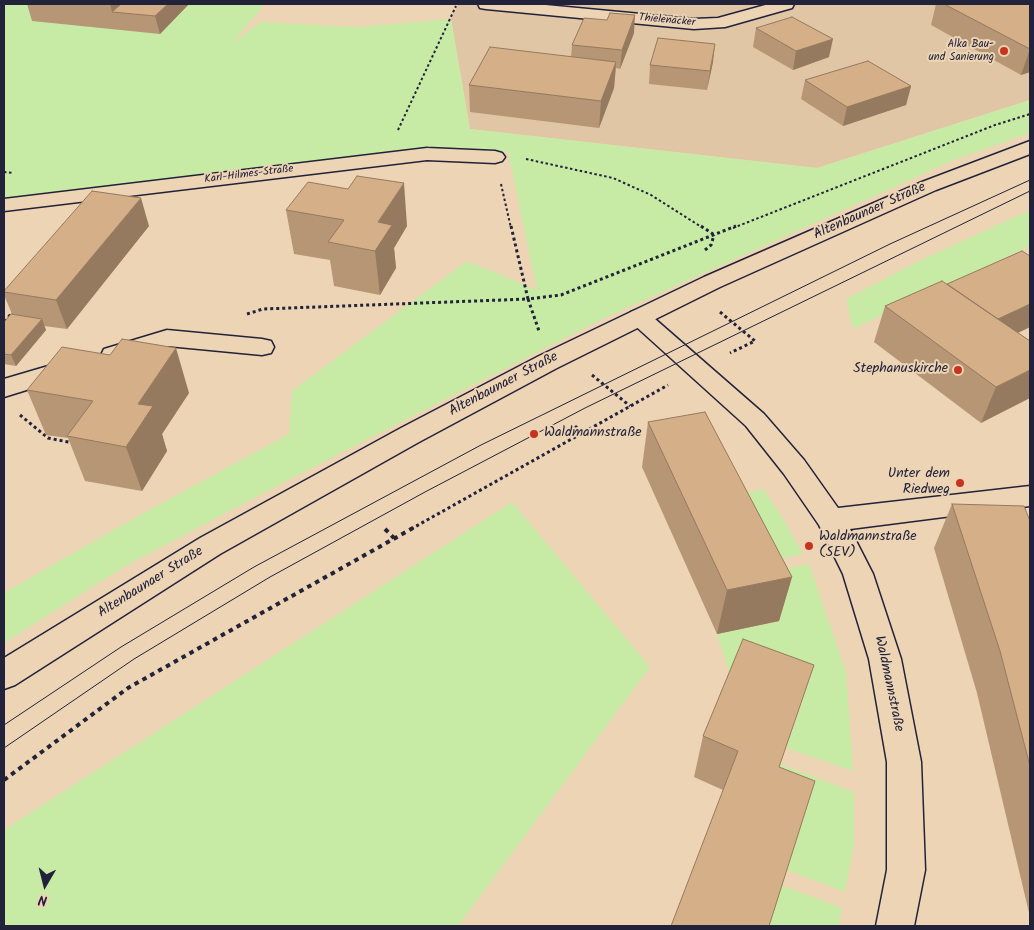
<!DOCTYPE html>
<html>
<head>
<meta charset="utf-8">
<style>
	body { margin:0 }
	#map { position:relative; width:1034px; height:930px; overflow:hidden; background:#ecd4b4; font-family:Kalam,sans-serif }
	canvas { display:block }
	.frame { position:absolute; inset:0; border:5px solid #22223b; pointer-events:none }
	.north { position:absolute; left:20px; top:860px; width:50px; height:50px; -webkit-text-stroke:4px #ecd4b4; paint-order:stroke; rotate:188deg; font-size:14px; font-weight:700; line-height:20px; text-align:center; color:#22223b }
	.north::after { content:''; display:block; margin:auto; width:18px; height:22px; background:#22223b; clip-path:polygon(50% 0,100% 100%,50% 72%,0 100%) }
</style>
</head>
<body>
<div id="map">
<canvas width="1034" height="930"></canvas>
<div class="frame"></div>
<div class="north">N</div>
</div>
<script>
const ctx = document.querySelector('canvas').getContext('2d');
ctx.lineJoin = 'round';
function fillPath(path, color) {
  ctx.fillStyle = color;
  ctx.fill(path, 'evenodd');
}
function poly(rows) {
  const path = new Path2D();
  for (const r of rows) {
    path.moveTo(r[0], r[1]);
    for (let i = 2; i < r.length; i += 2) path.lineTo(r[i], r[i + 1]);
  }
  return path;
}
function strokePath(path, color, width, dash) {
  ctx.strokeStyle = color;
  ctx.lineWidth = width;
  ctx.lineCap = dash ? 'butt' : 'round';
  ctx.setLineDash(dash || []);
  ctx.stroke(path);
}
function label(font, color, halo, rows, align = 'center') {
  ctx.font = font + ' Kalam,sans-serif';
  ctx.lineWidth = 4;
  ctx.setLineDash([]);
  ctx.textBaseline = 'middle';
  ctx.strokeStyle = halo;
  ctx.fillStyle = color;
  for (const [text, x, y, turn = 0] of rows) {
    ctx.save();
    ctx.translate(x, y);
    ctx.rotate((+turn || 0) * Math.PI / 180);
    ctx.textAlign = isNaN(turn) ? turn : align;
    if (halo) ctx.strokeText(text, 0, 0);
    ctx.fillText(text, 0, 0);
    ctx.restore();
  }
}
const built = poly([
	[458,4,1030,4,1030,100,817,168,470,129,451,19]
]);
const green = poly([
	[4,4,265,4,232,43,261,22,355,27,451,19,470,129,817,168,1030,100,1030,133,954,160,600,320,290,479,127,565,4,643,4,593,129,521,289,434,292,391,467,261,537,290,508,152,424,148,4,198],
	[1030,210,1030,246,853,329,846,299,919,261],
	[763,489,779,512,803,554,751,565,718,499],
	[512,502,650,667,458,926,4,926,4,830],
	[809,564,846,672,853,771,786,748,800,708,732,682,717,634,779,621,756,574],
	[780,764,854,792,854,843,845,892,784,869,765,807],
	[779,884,842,908,839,926,766,926]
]);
const pathFar2 = poly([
	[398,130,456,6],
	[526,159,613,178,651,195,703,228],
	[4,172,13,173],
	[501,184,511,228],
	[733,228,995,125,1030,114]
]);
const pathFar1 = poly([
	[511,226,528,299,561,295,736,226],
	[701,226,713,234],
	[705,250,711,245,714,235],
	[720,312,755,341,730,353],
	[247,314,263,309,528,299,539,331],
	[5,322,13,311],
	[592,375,630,406],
	[20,415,48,438,73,443],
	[575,426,582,433],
	[411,529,668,385]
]);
const path = poly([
	[385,529,394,538],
	[4,780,128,688,413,528]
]);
const street = poly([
	[478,4,535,4,694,19,718,18,769,4,794,4,792,8,725,27,694,29,486,9,480,8,478,4],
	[427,148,495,151,502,153,505,157,502,161,495,163,427,160,4,211,4,199,427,148],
	[639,309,647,312,764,414,804,460,838,508,1030,486,1030,506,850,529,873,574,901,659,921,762,925,870,914,926,876,926,887,870,887,762,869,659,843,574,819,525,784,474,746,426,631,322,627,317,631,312,639,309],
	[167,330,262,339,271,341,274,347,271,353,262,355,168,346,113,363,104,361,101,355,104,349,167,330],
	[72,359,81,361,85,367,81,373,4,397,4,379,72,359]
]);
const secondary = poly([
	[1030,141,1030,154,936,190,720,287,557,368,419,442,220,554,15,685,4,689,4,658,200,538,401,428,539,356,704,277,922,182,1030,141]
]);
const tram = poly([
	[4,725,121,647,254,567,481,445,890,244,1030,180],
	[4,748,134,659,270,577,425,492,585,408,1030,191]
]);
const wall = poly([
	[27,4,189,4,160,34,32,21],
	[936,4,1030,4,1030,72,1021,75,931,25],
	[607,20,634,33,620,69,616,68,614,88,599,128,470,112,469,85,571,57,572,45],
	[756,28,829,57,793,70,753,47],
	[713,62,707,90,649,84,650,65],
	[805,80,911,86,906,105,843,126,801,99],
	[286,210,407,226,394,248,396,268,380,295,334,286,330,260,294,254],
	[149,226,67,329,44,326,46,330,16,366,4,364,4,322,12,314,4,295,4,291],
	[1030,256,1030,327,1018,333,1030,341,981,423,874,342,885,306],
	[27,390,189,393,162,434,167,451,142,491,85,481,68,438,46,435],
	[648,422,792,577,779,621,717,634,642,467],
	[952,504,1030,521,1030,917,977,693,934,548],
	[814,665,723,790,694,777,703,736]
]);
const shadedWall = poly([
	[110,4,144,4,112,12],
	[168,4,189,4,160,34,155,16],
	[635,15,634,33,620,69,622,50],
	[833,39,829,57,793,70,796,51],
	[715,44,713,62,707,90,710,71],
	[1030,49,1030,72,1021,75],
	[616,62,614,88,599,128,601,101],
	[911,86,906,105,843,126,847,107],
	[404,183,407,226,394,248,396,268,380,295,375,251,378,222],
	[141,198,149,226,67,329,56,300],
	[1030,304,1030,327,979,351,991,322],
	[42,319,46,330,16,366,11,355],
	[176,348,189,393,162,434,167,451,142,491,126,447,138,404],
	[1030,370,1030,398,981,423,996,387],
	[792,577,779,621,717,634,727,590]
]);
const building = poly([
	[121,4,168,4,155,16,112,12,121,4],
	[944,4,1030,4,1030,49,944,4],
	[610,13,635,15,622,50,572,45,584,18,607,20,610,13],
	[792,17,833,39,796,51,756,28,792,17],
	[658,38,715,44,710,71,650,65,658,38],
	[490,47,616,62,601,101,469,85,490,47],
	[868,61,911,86,847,107,805,80,868,61],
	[357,176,404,183,378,222,392,225,375,251,328,242,344,220,286,210,308,182,348,189,357,176],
	[92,191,141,198,56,300,4,292,4,291,92,191],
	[1022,251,1030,256,1030,304,998,319,947,284,1022,251],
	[942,281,1030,341,1030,370,996,387,885,306,942,281],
	[11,314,42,319,11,355,4,354,4,322,11,314],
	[122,339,176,348,138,404,153,406,126,447,67,436,93,401,27,390,62,347,110,355,122,339],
	[705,412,792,577,727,590,648,422,705,412],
	[952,504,1024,506,1030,521,1030,766,1000,651,952,504],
	[743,639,814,665,779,767,815,781,769,926,671,926,738,751,703,736,743,639]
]);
const markers = [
	[1004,51,5,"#c8321e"],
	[958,370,5,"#c8321e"],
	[534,434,5,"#c8321e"],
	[960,483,5,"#c8321e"],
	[809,546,5,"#c8321e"]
];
const farStreetnames = [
	["Thielenäcker",667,21,5],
	["Karl-Hilmes-Straße",249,175,-7]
];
const farPoinames = [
	["Alka Bau-",994,45],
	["und Sanierung",994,58]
];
const streetNames = [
	["Altenbaunaer Straße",870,212,-24],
	["Altenbaunaer Straße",504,385,-28],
	["Altenbaunaer Straße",151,583,-32],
	["Waldmannstraße",888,684,78]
];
const poiNames = [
	["Stephanuskirche",948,370],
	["Waldmannstraße",544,434,"left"],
	["Unter dem",950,475],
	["Riedweg",950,491],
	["Waldmannstraße",819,538,"left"],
	["(SEV)",819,554,"left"]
];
fillPath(built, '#e1c6a5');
fillPath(green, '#c7eba5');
strokePath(street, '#22223b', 3);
strokePath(secondary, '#22223b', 3);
strokePath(pathFar2, '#22223b', 2, [2.5, 2.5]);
strokePath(pathFar1, '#22223b', 3, [3, 3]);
strokePath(path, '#22223b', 4, [4.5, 4.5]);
fillPath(street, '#ecd4b4');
fillPath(secondary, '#ecd4b4');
strokePath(tram, '#22223b', 1);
fillPath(wall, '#b79675');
fillPath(shadedWall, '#957a5f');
fillPath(building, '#d5af88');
strokePath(building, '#957a5f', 1);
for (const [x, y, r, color] of markers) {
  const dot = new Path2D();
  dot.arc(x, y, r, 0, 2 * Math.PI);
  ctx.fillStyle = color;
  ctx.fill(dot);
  strokePath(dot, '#ecd4b4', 2);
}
label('11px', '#22223b', '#ecd4b4', farStreetnames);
label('11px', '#22223b', '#ecd4b4', farPoinames, 'right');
label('14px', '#22223b', '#ecd4b4', streetNames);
label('14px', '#22223b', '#ecd4b4', poiNames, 'right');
</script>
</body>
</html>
